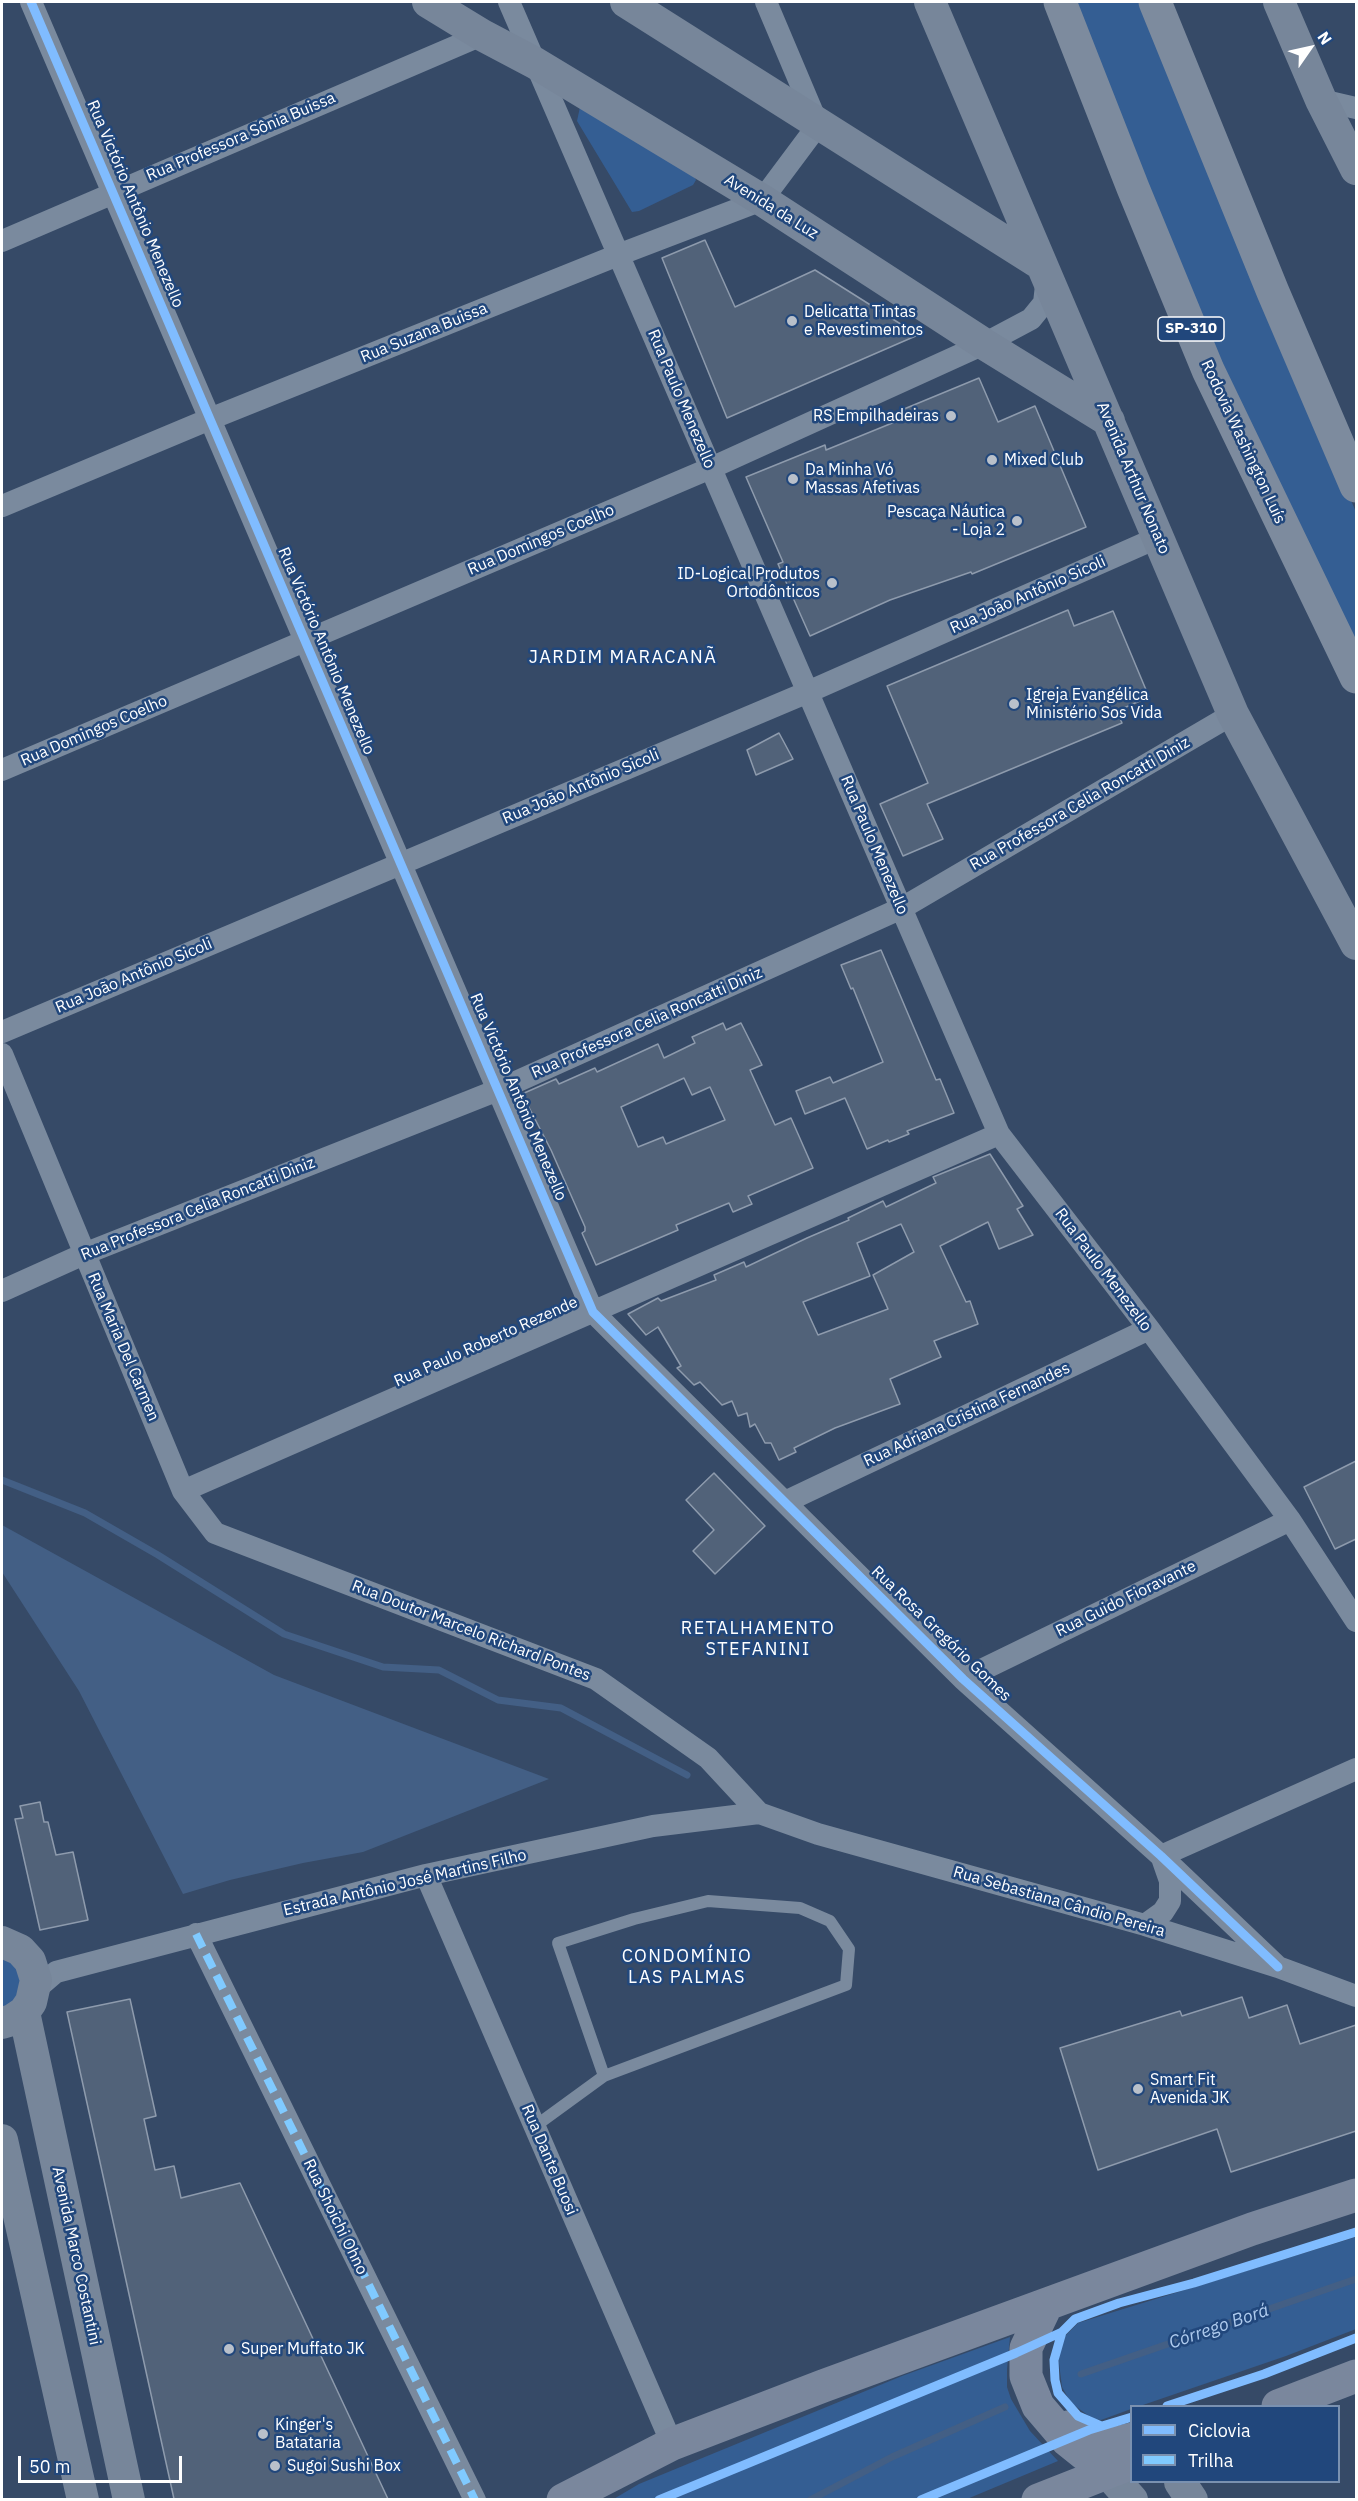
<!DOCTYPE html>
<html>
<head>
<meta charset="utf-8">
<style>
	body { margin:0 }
	#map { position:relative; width:1358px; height:2501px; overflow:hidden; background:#364a67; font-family:"IBM Plex Sans",sans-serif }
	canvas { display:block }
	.frame { position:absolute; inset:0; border:3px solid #fff; pointer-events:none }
	.legend { position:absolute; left:1130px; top:2405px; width:210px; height:78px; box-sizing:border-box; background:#21477c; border:2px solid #7a91b0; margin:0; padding:8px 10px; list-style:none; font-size:18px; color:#fff }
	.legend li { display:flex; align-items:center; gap:12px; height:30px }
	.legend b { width:30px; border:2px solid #7a91b0 }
	.north { position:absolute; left:1280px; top:18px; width:60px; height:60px; -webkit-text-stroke:4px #21477c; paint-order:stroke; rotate:56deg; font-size:16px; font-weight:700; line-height:24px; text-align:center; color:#fff }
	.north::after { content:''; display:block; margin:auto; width:21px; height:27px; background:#fff; clip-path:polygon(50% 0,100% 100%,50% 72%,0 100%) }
	.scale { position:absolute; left:18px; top:2456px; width:164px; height:27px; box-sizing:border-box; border:3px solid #fff; border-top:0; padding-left:8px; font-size:18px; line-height:21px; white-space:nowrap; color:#fff; -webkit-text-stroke:4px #21477c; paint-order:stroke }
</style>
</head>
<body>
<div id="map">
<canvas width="1358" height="2501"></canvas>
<div class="frame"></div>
<ul class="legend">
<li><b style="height:8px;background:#80bcff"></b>Ciclovia</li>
<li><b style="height:8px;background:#80caff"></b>Trilha</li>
</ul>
<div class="north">N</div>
<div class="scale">50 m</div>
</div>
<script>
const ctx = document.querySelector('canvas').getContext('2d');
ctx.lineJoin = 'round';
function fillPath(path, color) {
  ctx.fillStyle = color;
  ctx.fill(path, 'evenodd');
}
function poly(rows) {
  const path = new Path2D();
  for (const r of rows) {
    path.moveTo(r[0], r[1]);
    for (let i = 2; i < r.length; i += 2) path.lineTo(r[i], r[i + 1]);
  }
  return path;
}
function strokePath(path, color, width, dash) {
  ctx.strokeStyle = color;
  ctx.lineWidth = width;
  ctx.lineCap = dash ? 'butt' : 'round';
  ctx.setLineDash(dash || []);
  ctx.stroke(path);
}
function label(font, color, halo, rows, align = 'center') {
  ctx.font = font + ' "IBM Plex Sans",sans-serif';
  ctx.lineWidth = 5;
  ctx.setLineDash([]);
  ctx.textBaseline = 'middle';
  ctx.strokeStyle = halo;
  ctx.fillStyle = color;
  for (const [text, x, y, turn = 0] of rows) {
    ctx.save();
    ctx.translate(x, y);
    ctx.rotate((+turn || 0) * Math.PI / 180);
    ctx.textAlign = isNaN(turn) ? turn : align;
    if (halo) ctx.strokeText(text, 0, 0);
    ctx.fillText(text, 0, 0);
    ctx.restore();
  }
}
const green = poly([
	[1072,2,1145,2,1226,211,1356,512,1356,650,1254,441],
	[580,107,693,175,696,180,693,185,639,211,632,212,577,121],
	[2,1954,14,1960,23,1979,17,2000,2,2010],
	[1356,2237,1356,2329,1286,2356,1140,2406,1132,2406,1131,2409,1101,2420,1093,2419,1071,2403,1062,2387,1058,2355,1065,2336,1078,2323],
	[1010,2337,1007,2369,1007,2387,1011,2399,1030,2431,1058,2461,967,2499,612,2500,639,2484,902,2376]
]);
const water = poly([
	[2,1525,274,1675,549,1779,363,1852,303,1863,230,1880,183,1894,79,1691,2,1572]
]);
const stream = poly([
	[2,1480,85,1513,158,1555,284,1634,383,1667,439,1670,498,1700,561,1708,687,1775],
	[1081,2374,1356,2279],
	[810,2500,892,2457,1005,2407]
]);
const building = poly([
	[705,240,735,307,815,270,918,335,727,418,662,258,705,240],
	[979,378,998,422,1035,406,1086,527,972,574,971,572,890,600,810,636,778,564,783,562,746,477,825,445,826,450,907,417,904,409,979,378],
	[1068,610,1074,626,1113,611,1149,697,1117,711,1122,723,927,804,943,839,903,856,880,804,928,783,887,686,1068,610],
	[779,733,793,759,756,775,747,750,779,733],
	[881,950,936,1080,940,1079,954,1113,907,1131,909,1134,889,1142,888,1140,867,1149,845,1098,805,1114,796,1091,830,1077,833,1083,883,1062,853,988,851,989,841,965,881,950],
	[723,1023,726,1030,741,1023,762,1065,750,1070,775,1125,791,1118,813,1168,748,1196,752,1204,733,1212,729,1203,676,1225,678,1230,596,1265,582,1233,585,1231,585,1227,551,1150,522,1094,556,1079,559,1084,595,1068,597,1072,658,1044,664,1058,695,1043,692,1037,723,1023],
	[684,1078,692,1095,710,1087,725,1120,666,1144,663,1137,638,1147,621,1107,684,1078],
	[990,1154,1023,1206,1017,1209,1033,1235,999,1249,988,1222,940,1246,966,1302,970,1301,978,1324,934,1341,941,1357,890,1379,900,1404,835,1428,794,1448,796,1452,779,1460,771,1443,765,1443,755,1424,750,1427,747,1413,738,1416,732,1401,722,1405,700,1382,694,1385,677,1368,681,1366,658,1327,646,1335,628,1314,658,1298,661,1301,716,1280,714,1275,744,1262,746,1267,807,1238,849,1220,848,1218,883,1201,886,1207,936,1183,933,1177,990,1154],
	[901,1224,914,1252,873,1275,888,1309,818,1335,803,1302,870,1276,857,1243,901,1224],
	[1356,1461,1356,1539,1335,1549,1304,1487,1356,1461],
	[714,1473,765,1526,715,1574,693,1551,714,1530,686,1500,714,1473],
	[40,1802,44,1822,48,1822,56,1855,73,1852,88,1920,40,1930,15,1819,23,1818,20,1806,40,1802],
	[1242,1997,1249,2018,1287,2005,1300,2044,1356,2025,1356,2131,1231,2172,1217,2129,1098,2170,1060,2048,1180,2011,1182,2016,1242,1997],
	[130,1999,156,2116,144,2119,155,2170,174,2166,181,2198,240,2183,388,2499,174,2499,67,2012,130,1999]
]);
const lane = poly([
	[534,2127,604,2076,846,1985,849,1949,830,1921,800,1908,708,1901,634,1919,558,1943,604,2076]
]);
const street = poly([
	[31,2,593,1312,963,1679,1161,1856,1278,1967],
	[509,2,999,1134,1149,1329,1290,1520,1356,1621],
	[1321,100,1356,108],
	[2,241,482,35],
	[2,506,210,419,618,255,762,200,818,125,766,2],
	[2,770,711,468,984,344,1031,319,1044,303,1047,277],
	[2,1032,808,692,1159,537],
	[2,1054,183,1491,215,1533,596,1679,708,1758,759,1813],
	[2,1291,84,1254,498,1090,902,908,1233,714],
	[183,1491,999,1134],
	[785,1502,1149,1329],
	[963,1679,1290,1520],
	[1161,1856,1356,1769],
	[426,1875,672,2444],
	[1145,1925,1163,1912,1170,1901,1170,1881,1162,1858],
	[196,1934,475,2500],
	[35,1990,56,1972,426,1875,653,1826,759,1813,818,1834,1145,1925,1278,1967,1356,1996]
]);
const secondary = poly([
	[428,2,482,35,535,63,762,200,984,344,1109,421],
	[626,2,1042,265],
	[930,2,1233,714,1356,944],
	[1279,2,1321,100,1356,169],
	[2,1942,20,1950,30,1961,36,1980,31,2002,24,2012,12,2020,2,2023],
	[24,2012,129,2500],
	[2,2140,83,2500],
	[1107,2472,1132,2500],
	[1180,2482,1192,2500]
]);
const primary = poly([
	[1047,2304,1026,2348,1026,2376,1038,2406,1067,2440,1107,2472],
	[1278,2406,1356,2376],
	[1068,2427,1078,2435,1098,2442,1115,2443,1132,2439],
	[563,2500,672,2444,823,2386,1252,2229,1356,2195],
	[1038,2500,1132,2463]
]);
const highway = poly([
	[1060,2,1133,188,1208,370,1356,677],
	[1155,2,1273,292,1356,486]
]);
const quiet = poly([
	[196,1934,475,2500]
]);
const cycleway = poly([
	[31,2,593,1312,963,1679,1161,1856,1278,1967],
	[1062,2332,1054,2360,1055,2380,1058,2393,1078,2416,1101,2426],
	[1167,2406,1264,2374,1356,2338],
	[659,2500,1016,2353,1062,2332,1075,2319,1119,2303,1194,2283,1356,2232],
	[921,2500,1089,2430,1132,2417]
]);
const markers = [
	[792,321,6,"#b9c0ca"],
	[951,416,6,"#b9c0ca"],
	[992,460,6,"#b9c0ca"],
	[793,479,6,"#b9c0ca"],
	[1017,521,6,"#b9c0ca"],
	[832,583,6,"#b9c0ca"],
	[1014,704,6,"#b9c0ca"],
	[1138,2089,6,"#b9c0ca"],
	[229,2349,6,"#b9c0ca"],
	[263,2434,6,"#b9c0ca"],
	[275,2466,6,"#b9c0ca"]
];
const shields = [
	[1191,329,66]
];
const shieldNames = [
	["SP-310",1191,329]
];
const streetNames = [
	["Rua Professora Sônia Buissa",241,137,-23],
	["Rua Victório Antônio Menezello",135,204,67],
	["Avenida da Luz",771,207,32],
	["Rua Suzana Buissa",424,333,-22],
	["Rua Paulo Menezello",681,399,67],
	["Rodovia Washington Luís",1243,442,65],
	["Avenida Arthur Nonato",1133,478,67],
	["Rua Domingos Coelho",541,540,-23],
	["Rua João Antônio Sicoli",1028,595,-24],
	["Rua Victório Antônio Menezello",326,651,67],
	["Rua Domingos Coelho",94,731,-23],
	["Rua João Antônio Sicoli",581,787,-23],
	["Rua Professora Celia Roncatti Diniz",1080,804,-30],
	["Rua Paulo Menezello",874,845,67],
	["Rua João Antônio Sicoli",134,976,-23],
	["Rua Professora Celia Roncatti Diniz",647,1023,-24],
	["Rua Victório Antônio Menezello",518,1097,67],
	["Rua Professora Celia Roncatti Diniz",198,1209,-22],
	["Rua Paulo Menezello",1103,1270,53],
	["Rua Paulo Roberto Rezende",486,1342,-24],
	["Rua Maria Del Carmen",123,1347,67],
	["Rua Adriana Cristina Fernandes",967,1415,-25],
	["Rua Guido Fioravante",1126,1599,-26],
	["Rua Doutor Marcelo Richard Pontes",471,1631,21],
	["Rua Rosa Gregório Gomes",941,1634,44],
	["Estrada Antônio José Martins Filho",405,1883,-13],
	["Rua Sebastiana Cândio Pereira",1059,1902,16],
	["Rua Dante Buosi",549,2160,67],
	["Rua Shoichi Ohno",335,2217,64],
	["Avenida Marco Costantini",76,2256,78]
];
const poiNames = [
	["Delicatta Tintas",804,312],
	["e Revestimentos",804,330],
	["RS Empilhadeiras",939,416,"right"],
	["Mixed Club",1004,460],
	["Da Minha Vó",805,470],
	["Massas Afetivas",805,488],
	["Pescaça Náutica",1005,512,"right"],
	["- Loja 2",1005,530,"right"],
	["ID-Logical Produtos",820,574,"right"],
	["Ortodônticos",820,592,"right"],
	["Igreja Evangélica",1026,695],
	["Ministério Sos Vida",1026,713],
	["Smart Fit",1150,2080],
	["Avenida JK",1150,2098],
	["Super Muffato JK",241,2349],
	["Kinger's",275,2425],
	["Batataria",275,2443],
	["Sugoi Sushi Box",287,2466]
];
const neighbourhoodNames = [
	["JARDIM MARACANÃ",623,658],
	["RETALHAMENTO",758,1629],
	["STEFANINI",758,1650],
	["CONDOMÍNIO",687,1957],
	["LAS PALMAS",687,1978]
];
const waterNames = [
	["Córrego Borá",1219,2327,-19]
];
fillPath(green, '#345e93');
fillPath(water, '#435f85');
strokePath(stream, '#435f85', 7);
fillPath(building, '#516279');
strokePath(building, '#8e9bad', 1.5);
strokePath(lane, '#7a8a9e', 12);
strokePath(street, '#7a8a9e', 22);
strokePath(secondary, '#77869a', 32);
strokePath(primary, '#7a879d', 33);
strokePath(highway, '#7d8b9e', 33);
strokePath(quiet, '#80caff', 8, [15, 8]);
strokePath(cycleway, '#80bcff', 9);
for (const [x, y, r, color] of markers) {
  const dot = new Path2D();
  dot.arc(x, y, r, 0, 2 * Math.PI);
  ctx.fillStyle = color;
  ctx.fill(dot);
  strokePath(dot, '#21477c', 2);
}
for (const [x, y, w] of shields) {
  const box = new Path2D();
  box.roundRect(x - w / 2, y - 12, w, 24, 4.5);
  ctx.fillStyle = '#21477c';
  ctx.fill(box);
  strokePath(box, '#fff', 1.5);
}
label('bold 15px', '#fff', null, shieldNames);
label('16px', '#fff', '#21477c', streetNames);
label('16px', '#fff', '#21477c', poiNames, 'left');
ctx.letterSpacing = '1.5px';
label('18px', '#fff', '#21477c', neighbourhoodNames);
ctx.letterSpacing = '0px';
label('italic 18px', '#afcbee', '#21477c', waterNames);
</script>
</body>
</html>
